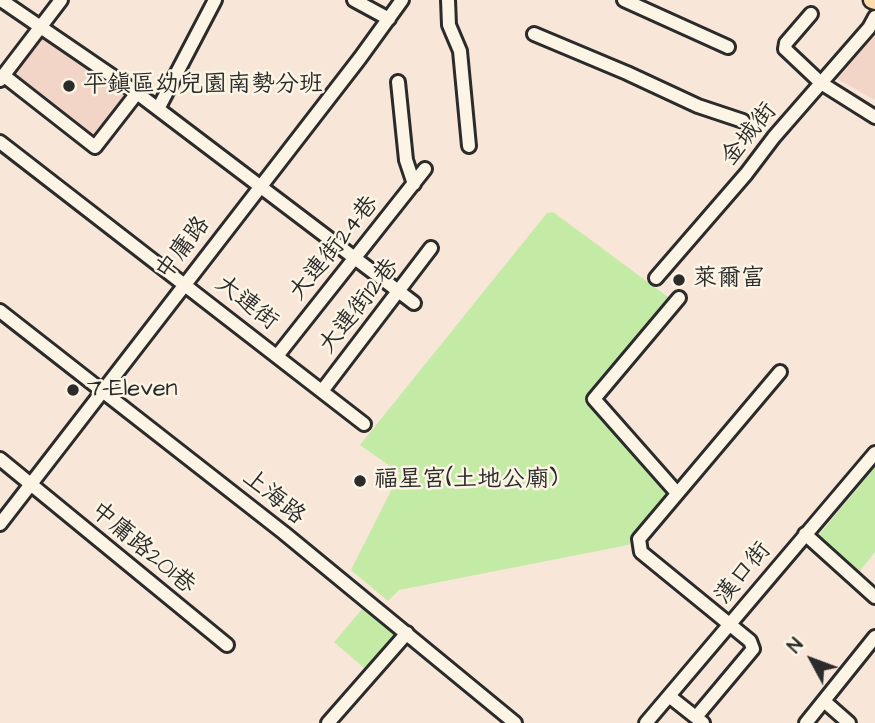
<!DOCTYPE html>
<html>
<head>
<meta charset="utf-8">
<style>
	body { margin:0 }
	#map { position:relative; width:875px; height:723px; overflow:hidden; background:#f8e6d8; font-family:"Architects Daughter",sans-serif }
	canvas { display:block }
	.north { position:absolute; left:777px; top:625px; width:70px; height:70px; -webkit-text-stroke:5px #fcf5e5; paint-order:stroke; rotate:311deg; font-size:19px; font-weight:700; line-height:28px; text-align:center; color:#2b2b2b }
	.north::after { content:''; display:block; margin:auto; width:24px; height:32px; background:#2b2b2b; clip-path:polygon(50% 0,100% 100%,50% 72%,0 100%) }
</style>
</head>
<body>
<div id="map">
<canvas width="875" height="723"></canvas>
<div class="north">N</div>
</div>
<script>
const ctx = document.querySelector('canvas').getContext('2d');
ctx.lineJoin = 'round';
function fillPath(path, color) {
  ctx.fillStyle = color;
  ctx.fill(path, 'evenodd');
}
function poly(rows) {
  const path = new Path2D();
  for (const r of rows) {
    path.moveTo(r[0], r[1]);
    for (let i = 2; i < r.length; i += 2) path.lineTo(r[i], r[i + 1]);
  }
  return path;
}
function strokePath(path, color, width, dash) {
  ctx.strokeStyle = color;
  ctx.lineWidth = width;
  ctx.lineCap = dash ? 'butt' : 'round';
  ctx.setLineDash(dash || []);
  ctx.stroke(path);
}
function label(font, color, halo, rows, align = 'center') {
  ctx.font = font + ' "Architects Daughter","LXGW WenKai TC",sans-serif';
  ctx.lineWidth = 5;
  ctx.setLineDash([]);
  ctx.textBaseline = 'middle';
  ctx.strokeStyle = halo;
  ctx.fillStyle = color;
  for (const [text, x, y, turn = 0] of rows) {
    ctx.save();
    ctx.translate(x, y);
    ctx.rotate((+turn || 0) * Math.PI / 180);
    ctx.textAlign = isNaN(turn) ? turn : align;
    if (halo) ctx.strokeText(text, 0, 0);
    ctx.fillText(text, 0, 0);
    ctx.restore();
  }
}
const built = poly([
	[875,24,875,100,836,78],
	[38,39,48,39,128,95,96,142,11,77]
]);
const green = poly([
	[553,212,672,300,587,400,669,495,628,545,399,590,388,601,351,570,400,473,360,445,547,213],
	[875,467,875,552,860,571,818,536],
	[363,608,396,634,364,668,334,642]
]);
const minor = poly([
	[1,0,137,93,414,303],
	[354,0,389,19],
	[448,0,449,25,460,51,469,146],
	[624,0,728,47],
	[811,14,786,43,785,49,821,83,875,117],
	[534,34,627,73,698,106,743,121],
	[3,75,95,147,137,93],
	[0,80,61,0],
	[398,82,406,160,414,184],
	[158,109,215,0],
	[0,142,364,424],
	[656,278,746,174,774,137,869,28,875,17],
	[0,311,284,533,515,723],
	[277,356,425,169],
	[322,391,431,248],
	[0,459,227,645],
	[677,493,594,399,679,298],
	[0,524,360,58,402,0],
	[805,534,875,597],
	[669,696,703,723],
	[824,701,849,723],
	[696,717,753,649,750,641,641,552,639,539,780,372],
	[328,723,407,633],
	[646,723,875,453],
	[806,723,875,637]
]);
const major = poly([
	[872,0,875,1]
]);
const markers = [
	[69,86,7,"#2b2b2b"],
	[679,280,7,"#2b2b2b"],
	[73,390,7,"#2b2b2b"],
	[360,481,7,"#2b2b2b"]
];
const poiNames = [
	["平鎮區幼兒園南勢分班",83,86],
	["萊爾富",693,280],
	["7-Eleven",87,390],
	["福星宮(土地公廟)",374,481]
];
const streetNames = [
	["金城街",750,135,-51],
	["中庸路",184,249,-53],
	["大連街24巷",335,249,-51],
	["大連街",246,304,38],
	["大連街12巷",360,307,-52],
	["上海路",273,498,39],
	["中庸路201巷",142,549,40],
	["漢口街",744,574,-50]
];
fillPath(built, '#f3d5c8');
fillPath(green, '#c3eba6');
strokePath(minor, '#2b2b2b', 18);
strokePath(major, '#2b2b2b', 21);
strokePath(minor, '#fcf5e5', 12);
strokePath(major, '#fddcac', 16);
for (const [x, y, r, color] of markers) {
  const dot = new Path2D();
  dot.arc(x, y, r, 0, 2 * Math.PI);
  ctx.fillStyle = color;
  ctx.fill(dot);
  strokePath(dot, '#fcf5e5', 2.5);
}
label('24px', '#2b2b2b', '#fcf5e5', poiNames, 'left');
label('24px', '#2b2b2b', '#fcf5e5', streetNames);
</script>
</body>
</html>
